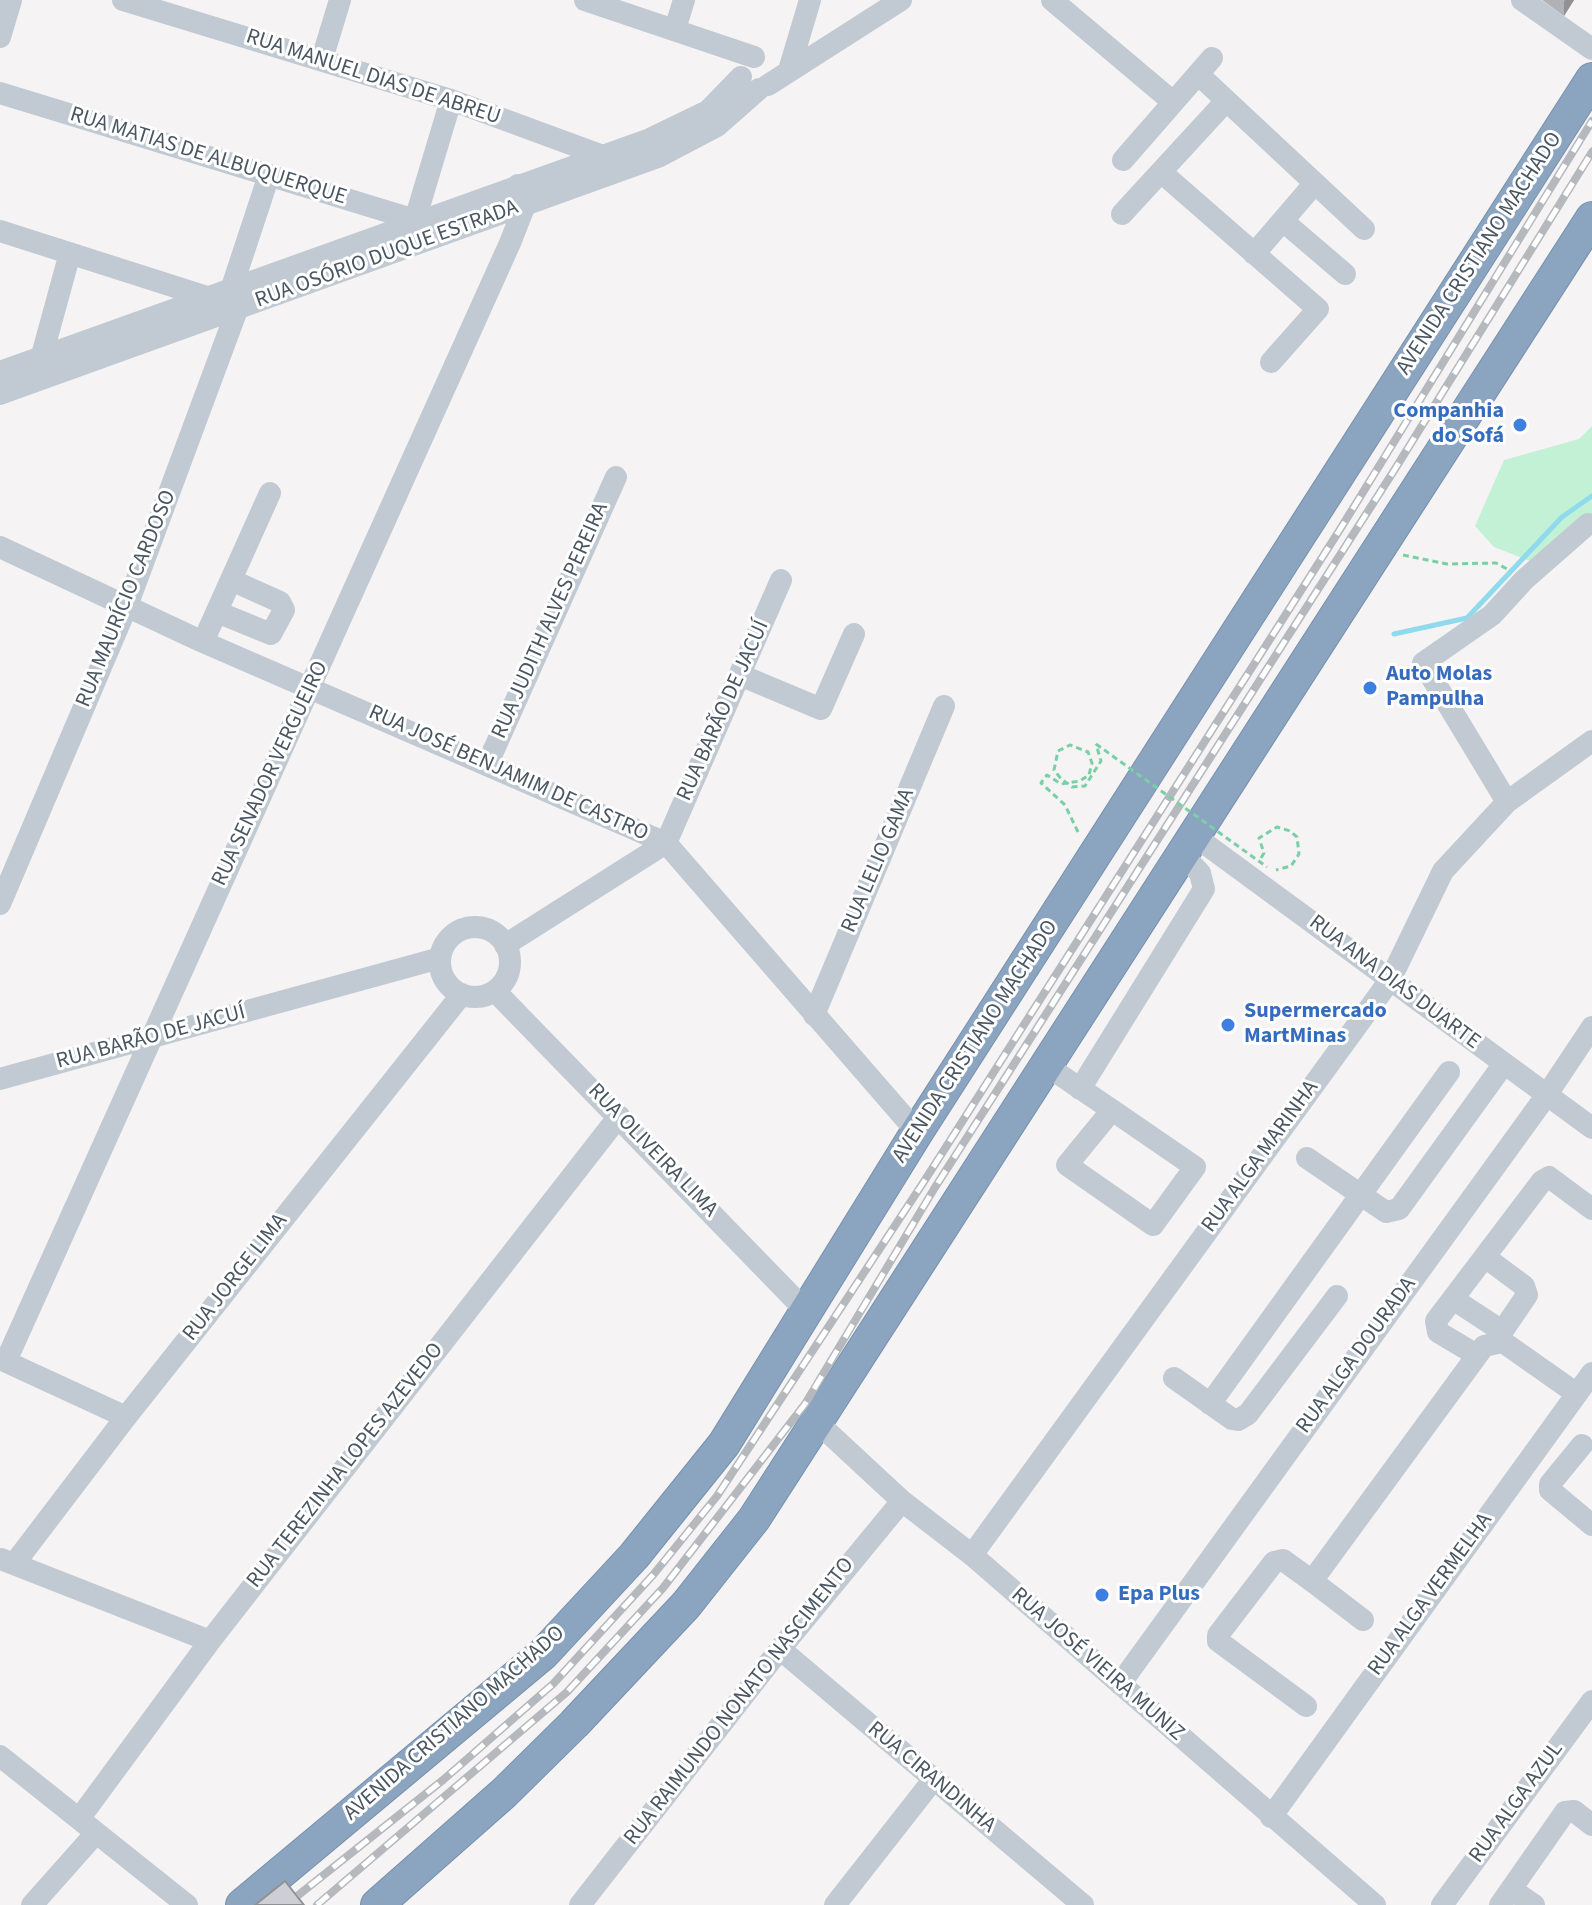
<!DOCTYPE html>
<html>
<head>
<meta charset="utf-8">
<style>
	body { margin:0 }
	canvas { display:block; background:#f5f3f3 }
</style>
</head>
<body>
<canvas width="1592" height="1905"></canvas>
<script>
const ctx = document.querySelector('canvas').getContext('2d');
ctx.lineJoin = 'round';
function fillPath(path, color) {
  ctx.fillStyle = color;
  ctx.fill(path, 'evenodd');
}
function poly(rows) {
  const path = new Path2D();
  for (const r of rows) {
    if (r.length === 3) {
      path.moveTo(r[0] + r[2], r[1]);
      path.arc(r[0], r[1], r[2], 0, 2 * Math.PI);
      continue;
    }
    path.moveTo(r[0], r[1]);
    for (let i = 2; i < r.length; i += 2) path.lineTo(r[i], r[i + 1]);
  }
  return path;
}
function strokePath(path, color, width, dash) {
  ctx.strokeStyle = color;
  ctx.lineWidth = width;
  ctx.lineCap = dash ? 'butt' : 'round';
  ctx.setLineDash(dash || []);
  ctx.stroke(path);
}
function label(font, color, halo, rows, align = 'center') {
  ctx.font = font + ' "Source Sans 3",sans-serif';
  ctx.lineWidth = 6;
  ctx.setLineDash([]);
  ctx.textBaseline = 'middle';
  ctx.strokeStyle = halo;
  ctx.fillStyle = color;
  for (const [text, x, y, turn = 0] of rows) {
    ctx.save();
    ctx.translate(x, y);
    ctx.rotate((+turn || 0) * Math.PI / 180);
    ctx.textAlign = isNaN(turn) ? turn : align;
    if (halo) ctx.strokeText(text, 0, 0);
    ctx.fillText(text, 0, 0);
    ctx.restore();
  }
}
const green = poly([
	[1592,426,1592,526,1540,565,1494,547,1475,526,1504,460,1579,439]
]);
const stream = poly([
	[1394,634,1467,618,1562,517,1592,496]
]);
const path = poly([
	[1403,555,1447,564,1496,563,1509,570],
	[1078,832,1065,805,1041,783,1047,775,1061,784,1067,783,1080,781,1089,775,1092,763,1088,752,1070,745,1058,751,1054,770,1062,780,1067,783,1072,787,1085,786,1101,761,1096,744],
	[1261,858,1264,853,1259,838,1277,827,1290,831,1297,837,1299,854,1291,866,1276,870]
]);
const minor = poly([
	[123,0,451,100,603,156,605,161],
	[585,0,754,57],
	[1052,0,1173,102],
	[1522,0,1592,49],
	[675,29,684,0],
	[0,37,11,0],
	[322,59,340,0],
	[790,67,810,0],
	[1198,74,1364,229],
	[768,85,901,0],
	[0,93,415,220],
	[1123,160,1212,58],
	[1161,172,1318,309,1271,362],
	[1122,214,1226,101],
	[415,220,451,100],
	[1283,221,1345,274],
	[0,231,210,298],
	[1254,254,1315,183],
	[231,290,269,175],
	[44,368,41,359,70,253],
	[0,372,650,139,708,111,741,77],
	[0,394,658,157,717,126,759,89],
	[0,547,203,642,666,843,917,1132],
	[217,612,271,634,284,610,280,602,231,580],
	[203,642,270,493],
	[740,675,821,709,854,634],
	[487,765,616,477],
	[1507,802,1423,663,1492,615,1524,580,1588,524],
	[1196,837,1592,1128],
	[0,904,127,606,237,310,234,303],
	[475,962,35],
	[505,945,666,843,781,580],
	[495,991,807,1312],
	[814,1015,944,706],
	[1047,1066,1112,1110,1067,1165,1153,1225,1195,1167,1112,1110],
	[0,1079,440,958],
	[1080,1089,1204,889,1200,873,1183,855],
	[1307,1158,1386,1212,1399,1209,1503,1065],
	[1485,1257,1524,1286,1527,1295,1495,1342],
	[1453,1299,1502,1331],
	[1475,1354,1438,1332,1436,1321,1542,1181,1549,1177,1592,1209],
	[0,1359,126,1417],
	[6,1361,510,243,525,205,518,185],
	[1174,1378,1232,1419,1238,1420,1248,1414,1337,1296],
	[1210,1404,1449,1072],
	[819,1424,902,1501,972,1555,1375,1905],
	[1582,1445,1550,1484,1550,1490,1592,1525],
	[972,1555,1390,980,1443,871,1507,802,1592,741],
	[1,1559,210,1641],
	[14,1564,126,1417,462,994],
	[1312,1581,1363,1620],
	[780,1649,1083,1905],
	[1120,1684,1546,1096,1592,1027],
	[1306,1706,1218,1641,1218,1635,1274,1562,1283,1560,1312,1581,1484,1346,1503,1342,1577,1394],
	[0,1756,187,1905],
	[1271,1817,1592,1373],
	[79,1819,210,1641,619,1116],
	[1511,1889,1534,1905],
	[32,1905,96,1833],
	[580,1905,780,1649,902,1501],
	[835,1905,933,1780],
	[1442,1905,1592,1701],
	[1500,1905,1565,1812,1574,1811,1592,1825]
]);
const highway = poly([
	[242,1905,543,1654,634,1556,724,1444,917,1132,1592,79],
	[377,1905,504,1793,574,1724,686,1605,754,1519,1592,218]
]);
const tram = poly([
	[1577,175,1592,148]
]);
const rail = poly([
	[286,1905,443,1780,553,1684,653,1575,717,1496,923,1183,1339,531,1592,121],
	[317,1905,567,1692,663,1588,805,1404,934,1189,1395,469,1592,152]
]);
const pathBridge = poly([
	[1096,744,1267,867]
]);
const wall = poly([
	[1542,0,1574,0,1564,16]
]);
const shadedWall = poly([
	[1565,0,1574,0,1564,16,1564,2]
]);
const building = poly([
	[285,1881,304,1905,255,1905,285,1881]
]);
const markers = [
	[1520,425,8,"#3f7fe0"],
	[1370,688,8,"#3f7fe0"],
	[1228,1025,8,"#3f7fe0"],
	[1102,1595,8,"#3f7fe0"]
];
const streetNames = [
	["RUA MANUEL DIAS DE ABREU",373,78,18],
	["RUA MATIAS DE ALBUQUERQUE",208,157,17],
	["AVENIDA CRISTIANO MACHADO",1480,254,-57],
	["RUA OSÓRIO DUQUE ESTRADA",387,255,-20],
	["RUA MAURÍCIO CARDOSO",127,599,-68],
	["RUA JUDITH ALVES PEREIRA",551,621,-66],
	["RUA BARÃO DE JACUÍ",724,711,-66],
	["RUA SENADOR VERGUEIRO",271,774,-65],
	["RUA JOSÉ BENJAMIM DE CASTRO",508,774,24],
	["RUA LELIO GAMA",879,861,-67],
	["RUA ANA DIAS DUARTE",1394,983,37],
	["RUA BARÃO DE JACUÍ",151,1038,-15],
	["AVENIDA CRISTIANO MACHADO",976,1042,-57],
	["RUA OLIVEIRA LIMA",652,1151,46],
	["RUA ALGA MARINHA",1261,1157,-54],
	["RUA JORGE LIMA",236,1278,-52],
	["RUA ALGA DOURADA",1357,1356,-54],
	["RUA TEREZINHA LOPES AZEVEDO",346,1466,-52],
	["RUA ALGA VERMELHA",1431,1595,-54],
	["RUA JOSÉ VIEIRA MUNIZ",1097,1665,41],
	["RUA RAIMUNDO NONATO NASCIMENTO",740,1702,-52],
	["AVENIDA CRISTIANO MACHADO",455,1724,-41],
	["RUA CIRANDINHA",931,1778,40],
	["RUA ALGA AZUL",1517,1803,-54]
];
const shopNames = [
	["Companhia",1504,412,"right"],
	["do Sofá",1504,437,"right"],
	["Auto Molas",1386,675],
	["Pampulha",1386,700],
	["Supermercado",1244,1012],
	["MartMinas",1244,1037],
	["Epa Plus",1118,1595]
];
fillPath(green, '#c3f1d5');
strokePath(stream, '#90daee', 5);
strokePath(highway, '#7690ad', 34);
strokePath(path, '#7ad0a6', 3, [6, 4]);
strokePath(minor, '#c1cad2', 22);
strokePath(highway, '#8ba5c1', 32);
strokePath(tram, '#b5b8bd', 2);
strokePath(rail, '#b5b8bd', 8);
strokePath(rail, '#fff', 5, [15]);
strokePath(pathBridge, '#7ad0a6', 3, [6, 4]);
fillPath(wall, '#b0b2b7');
fillPath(shadedWall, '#909195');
fillPath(building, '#cdcfd5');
strokePath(building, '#909195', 2);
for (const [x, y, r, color] of markers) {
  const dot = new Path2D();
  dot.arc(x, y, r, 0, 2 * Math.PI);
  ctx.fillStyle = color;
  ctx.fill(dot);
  strokePath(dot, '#fff', 3);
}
label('22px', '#4a5661', '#fff', streetNames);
label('bold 22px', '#366cbe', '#fff', shopNames, 'left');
</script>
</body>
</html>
